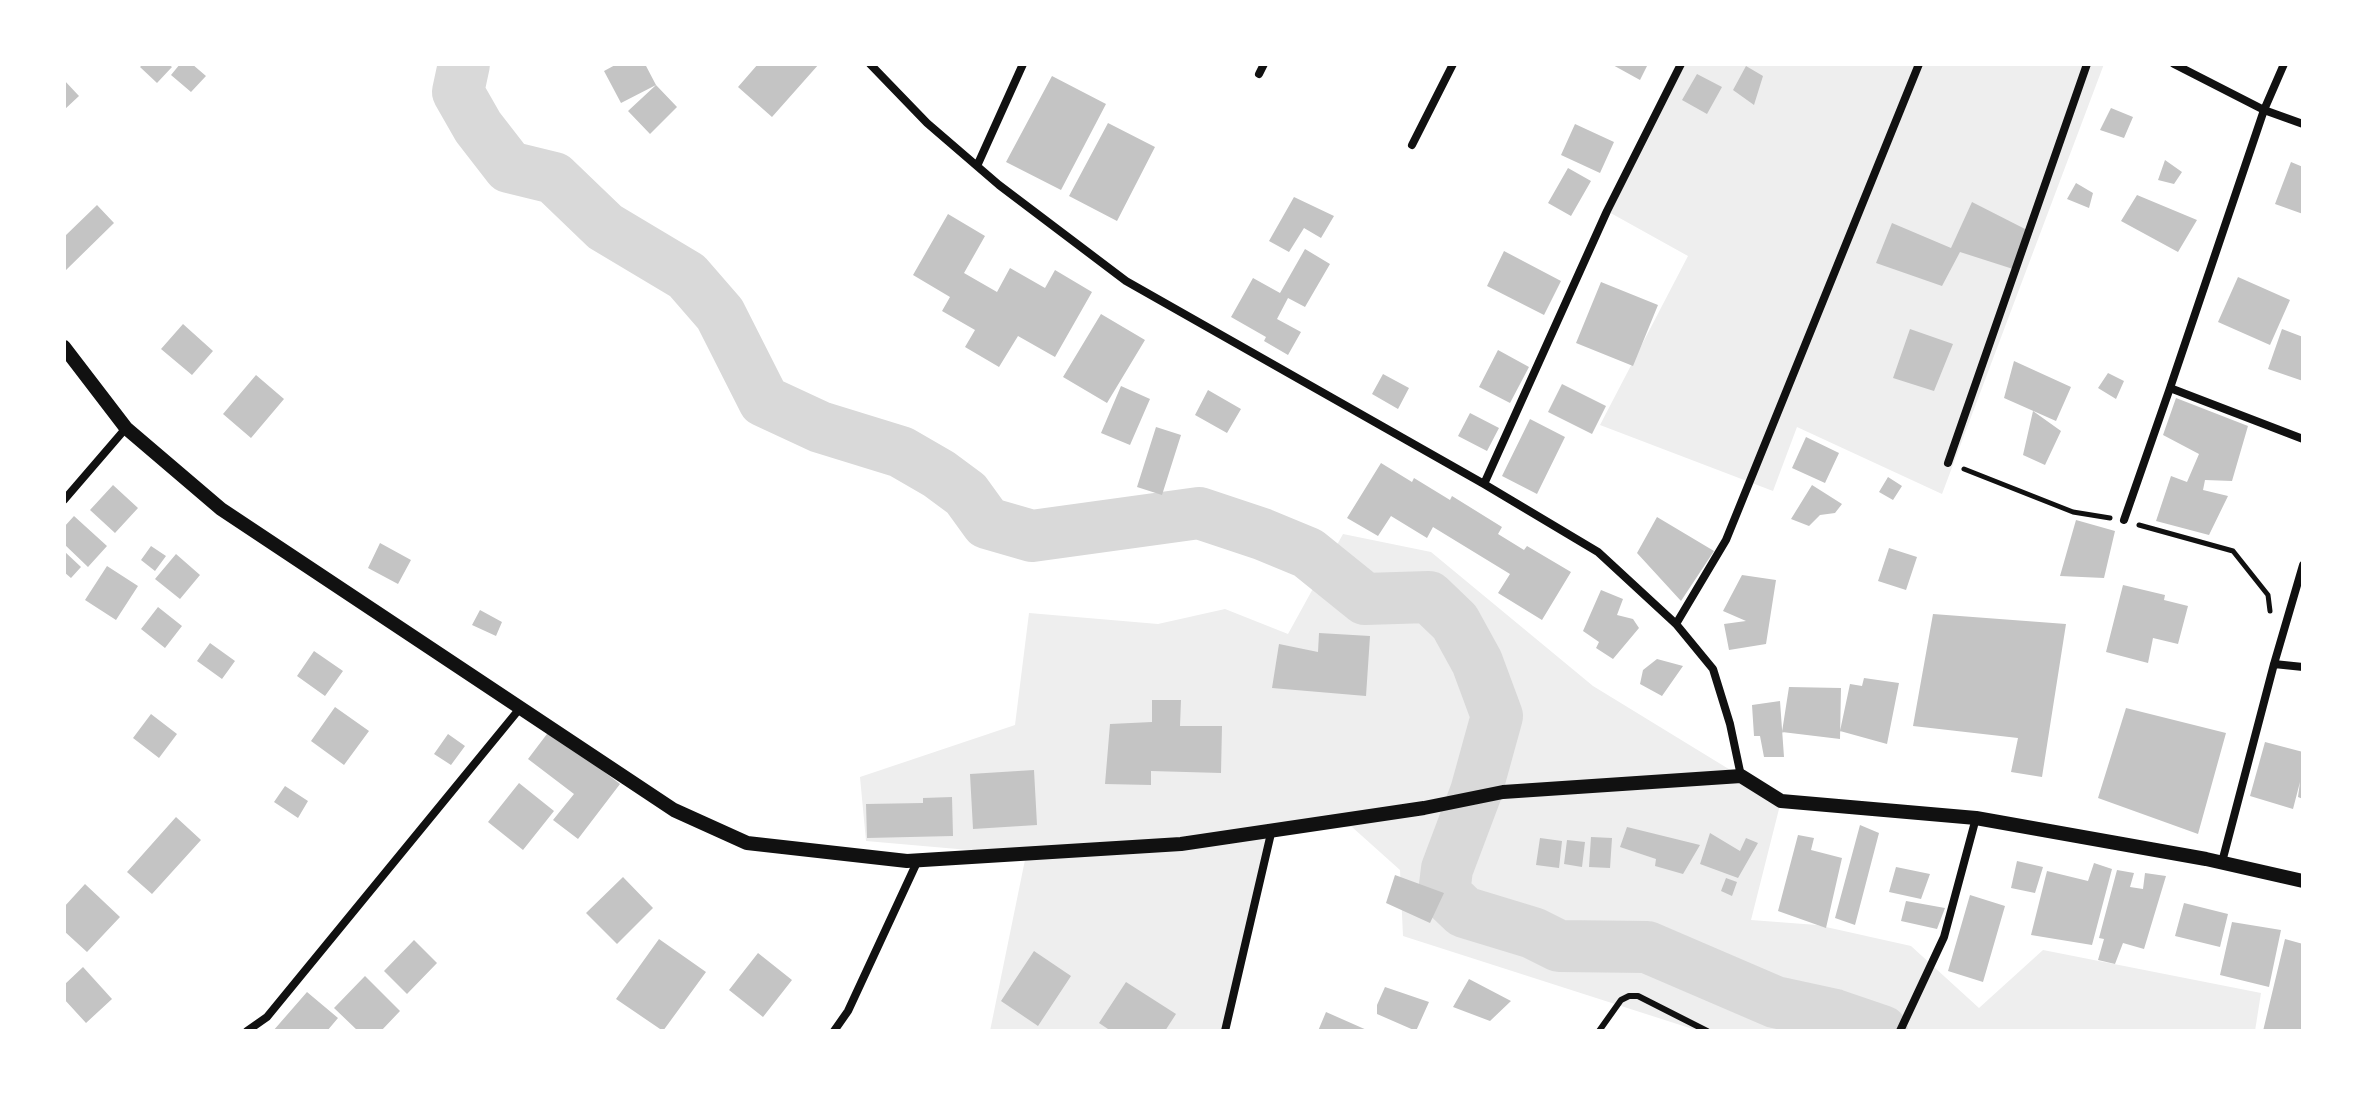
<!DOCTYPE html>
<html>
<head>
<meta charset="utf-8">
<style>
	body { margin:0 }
	#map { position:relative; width:2367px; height:1095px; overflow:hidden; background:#fff; font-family:Barlow,sans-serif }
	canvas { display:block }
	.frame { position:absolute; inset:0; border:66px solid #fff; pointer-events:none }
</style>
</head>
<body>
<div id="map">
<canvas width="2367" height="1095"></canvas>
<div class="frame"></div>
</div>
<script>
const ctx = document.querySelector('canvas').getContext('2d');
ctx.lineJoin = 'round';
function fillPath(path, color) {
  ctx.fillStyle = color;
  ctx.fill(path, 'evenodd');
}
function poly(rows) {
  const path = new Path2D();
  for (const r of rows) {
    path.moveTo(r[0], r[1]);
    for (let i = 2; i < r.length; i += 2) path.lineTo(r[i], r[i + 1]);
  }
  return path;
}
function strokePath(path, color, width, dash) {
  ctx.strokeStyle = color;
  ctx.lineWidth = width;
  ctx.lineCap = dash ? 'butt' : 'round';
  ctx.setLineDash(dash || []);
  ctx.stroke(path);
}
const green = poly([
	[1681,64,2104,64,1942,494,1797,427,1773,491,1600,425,1688,256,1607,211],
	[1343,534,1431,552,1593,686,1781,801,1751,920,1817,925,1911,946,1979,1008,2043,950,2261,993,2255,1031,1699,1031,1403,936,1400,870,1352,827,1272,829,1225,1031,990,1031,1026,855,866,841,860,777,1015,725,1029,613,1158,624,1225,609,1288,634]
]);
const river = poly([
	[464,64,458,92,478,127,509,167,554,178,605,227,687,276,720,314,764,401,820,427,901,452,939,474,966,494,987,523,1032,536,1199,513,1262,534,1308,553,1365,599,1429,597,1455,622,1477,662,1497,716,1476,792,1447,869,1444,893,1464,912,1533,933,1559,946,1647,947,1775,1002,1835,1015,1882,1031]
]);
const building = poly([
	[143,64,168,64,172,67,157,83,140,67],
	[180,64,192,64,206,76,191,92,171,75],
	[617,64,645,64,656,85,677,107,650,134,628,111,656,85,621,103,604,71],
	[758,64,819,64,772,117,738,87],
	[1611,64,1648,64,1640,80],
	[1746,66,1763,76,1754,105,1733,90],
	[1697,74,1722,87,1707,114,1682,100],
	[1052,76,1106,104,1061,190,1006,162],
	[64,80,79,96,64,110],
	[2111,108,2133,117,2124,138,2100,130],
	[1108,123,1155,147,1117,221,1069,196],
	[1575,124,1614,142,1600,173,1561,155],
	[2165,160,2182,172,2174,184,2158,180],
	[2291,162,2303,167,2303,214,2275,204],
	[1568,168,1591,181,1571,216,1548,203],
	[2076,183,2093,193,2089,208,2067,199],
	[2137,195,2197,220,2178,252,2121,221],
	[1294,197,1334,216,1321,238,1304,228,1289,252,1269,241],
	[1972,202,2029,231,2013,269,1960,252,1942,286,1876,263,1892,223,1951,248],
	[97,205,114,223,64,272,64,237],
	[948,214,985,236,964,273,997,292,1010,268,1045,288,1055,270,1092,292,1055,357,1018,336,999,367,965,347,975,330,942,311,950,297,913,275],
	[1305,249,1330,264,1305,307,1288,298,1277,319,1301,332,1288,355,1264,341,1266,337,1231,317,1253,278,1280,293],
	[1504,251,1561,281,1544,315,1487,286],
	[2238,277,2290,300,2270,345,2218,322],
	[1601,282,1658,305,1633,366,1576,343],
	[1101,314,1145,340,1107,403,1063,377],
	[183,324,213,351,192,375,161,349],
	[1910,329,1953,344,1934,391,1893,378],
	[2282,329,2303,337,2303,381,2268,369],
	[1498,350,1529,367,1510,403,1479,387],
	[2014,361,2071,387,2056,421,2004,398],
	[2108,373,2124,381,2116,399,2098,388],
	[1383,374,1409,388,1398,409,1372,394],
	[256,375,284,399,251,438,223,414],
	[1562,384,1606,406,1592,434,1548,412],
	[1121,386,1150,399,1130,445,1101,433],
	[1208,390,1241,409,1227,433,1195,415],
	[2176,398,2248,426,2232,481,2205,480,2203,490,2228,496,2209,535,2156,521,2171,476,2187,482,2199,454,2163,435],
	[2033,411,2061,431,2045,465,2023,455],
	[1470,413,1499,428,1487,451,1458,436],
	[1530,419,1565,437,1537,494,1502,476],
	[1156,427,1181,435,1162,495,1137,487],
	[1806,437,1839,453,1825,483,1792,468],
	[1381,463,1412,482,1414,478,1450,500,1452,496,1502,527,1498,534,1524,550,1527,546,1571,572,1542,620,1498,593,1510,574,1433,527,1427,538,1391,516,1378,536,1347,518],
	[1888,477,1902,486,1893,500,1879,492],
	[113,485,138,508,115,533,90,510],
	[1812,485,1842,504,1835,513,1820,515,1809,526,1791,519],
	[74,516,107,546,88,567,64,544,64,527],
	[1657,517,1714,551,1681,601,1637,553],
	[2076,520,2115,531,2104,578,2060,576],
	[380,543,411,560,398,584,368,568],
	[151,546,166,556,155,571,141,560],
	[1889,548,1917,557,1906,590,1878,581],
	[64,551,81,567,71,578,64,572],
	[176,554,200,575,180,599,155,579],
	[107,566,138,586,116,620,85,600],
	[1742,575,1776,580,1766,644,1729,650,1724,624,1746,621,1723,611],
	[2123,585,2165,595,2164,600,2188,606,2178,644,2153,638,2148,663,2106,652],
	[1601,590,1623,599,1617,615,1633,619,1639,628,1613,659,1596,648,1599,642,1583,631],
	[158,607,182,626,165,648,141,629],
	[480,610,502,622,496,636,472,625],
	[1933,614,2066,624,2042,777,2011,772,2018,738,1913,726],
	[1319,633,1370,636,1366,696,1272,688,1279,644,1318,652],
	[210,643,235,661,222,679,197,661],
	[314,651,343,671,325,696,297,676],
	[1657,659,1683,666,1662,696,1640,684,1643,670],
	[1864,678,1899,683,1887,744,1840,731,1850,684,1862,686],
	[1789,687,1841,688,1840,739,1782,732],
	[1152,700,1181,700,1180,726,1222,726,1221,773,1151,771,1151,785,1105,784,1110,724,1152,722],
	[1780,701,1784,757,1764,757,1760,736,1754,736,1752,705],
	[335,707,369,731,344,765,311,741],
	[2126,708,2226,733,2198,834,2098,798],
	[151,714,177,734,159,758,133,738],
	[550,730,620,784,578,839,553,820,574,794,528,759],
	[448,734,465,746,451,765,434,754],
	[2265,742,2303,752,2303,799,2298,797,2300,782,2293,809,2250,796],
	[1034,770,1037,825,973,829,970,774],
	[519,783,554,811,523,850,488,822],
	[285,786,308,801,298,818,274,802],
	[952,797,953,836,867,838,866,804,923,803,923,798],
	[176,817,201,840,152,894,127,872],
	[1860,825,1879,833,1855,925,1835,918],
	[1627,827,1700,845,1683,874,1655,866,1656,859,1620,847],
	[1710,833,1740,851,1746,838,1758,843,1738,878,1700,864],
	[1798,835,1814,838,1811,850,1842,858,1826,928,1778,911],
	[1591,837,1612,838,1610,868,1589,867],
	[1540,838,1562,841,1559,868,1536,865],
	[1567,840,1585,842,1582,867,1564,864],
	[2017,861,2043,867,2035,893,2011,888],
	[2094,863,2112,869,2092,945,2031,935,2047,871,2088,881],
	[1896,867,1930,874,1921,899,1889,892],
	[2117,870,2134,873,2130,887,2143,889,2145,873,2166,876,2144,949,2123,943,2115,964,2098,960,2104,939,2099,938],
	[1395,875,1444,893,1430,923,1386,903],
	[623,877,653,908,617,944,586,913],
	[1726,878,1737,882,1732,896,1721,891],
	[85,884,120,917,87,952,64,931,64,907],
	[1970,895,2005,906,1983,982,1948,971],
	[1906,901,1945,908,1937,929,1901,921],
	[2184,903,2228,914,2220,947,2175,936],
	[2232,922,2281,930,2269,987,2220,975],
	[659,939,706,972,663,1031,616,999],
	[2285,939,2303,944,2303,1031,2263,1031],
	[414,940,437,963,407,994,384,971],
	[1034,951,1071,976,1038,1026,1001,1001],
	[758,953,792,980,763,1017,729,990],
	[83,967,112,999,86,1023,64,999,64,985],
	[365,976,400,1011,381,1031,358,1031,334,1008],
	[1469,979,1511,1001,1490,1021,1453,1007],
	[1126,982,1176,1014,1165,1031,1111,1031,1099,1023],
	[1385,987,1429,1002,1416,1031,1377,1014,1377,1005],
	[307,992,338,1018,327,1031,273,1031],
	[1326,1012,1369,1031,1318,1031]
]);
const path = poly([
	[1964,469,2073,512,2110,518],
	[2139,525,2233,551,2268,595,2270,611]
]);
const service = poly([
	[1599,1031,1621,1000,1629,996,1638,996,1707,1031]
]);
const minor = poly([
	[870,64,927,123,999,185,1126,281,1484,484,1598,552,1676,624,1713,669,1730,724,1741,776],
	[2174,64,2264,110,2284,64],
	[1259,74,1264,64],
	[2303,124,2264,110,2170,388,2303,439],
	[1412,145,1453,64],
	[977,166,1023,64],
	[1948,463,2087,64],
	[1484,484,1607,211,1681,64],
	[64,500,126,428],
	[2124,520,2170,388],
	[1676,624,1726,540,1919,64],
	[2274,664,2303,667],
	[2222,862,2274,664,2303,565],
	[247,1031,267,1017,521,707],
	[834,1031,848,1011,918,860],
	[1225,1031,1272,829],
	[1900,1031,1944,937,1976,818]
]);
const tertiary = poly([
	[64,347,126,428,221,509,674,810,747,843,907,861,1181,844,1424,808,1503,792,1741,776,1781,801,1976,818,2206,859,2303,881]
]);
fillPath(green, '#eee');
strokePath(river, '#d9d9d9', 52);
fillPath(building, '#c4c4c4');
strokePath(path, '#111', 5);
strokePath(service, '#111', 6);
strokePath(minor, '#111', 8);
strokePath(tertiary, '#111', 14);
</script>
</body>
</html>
